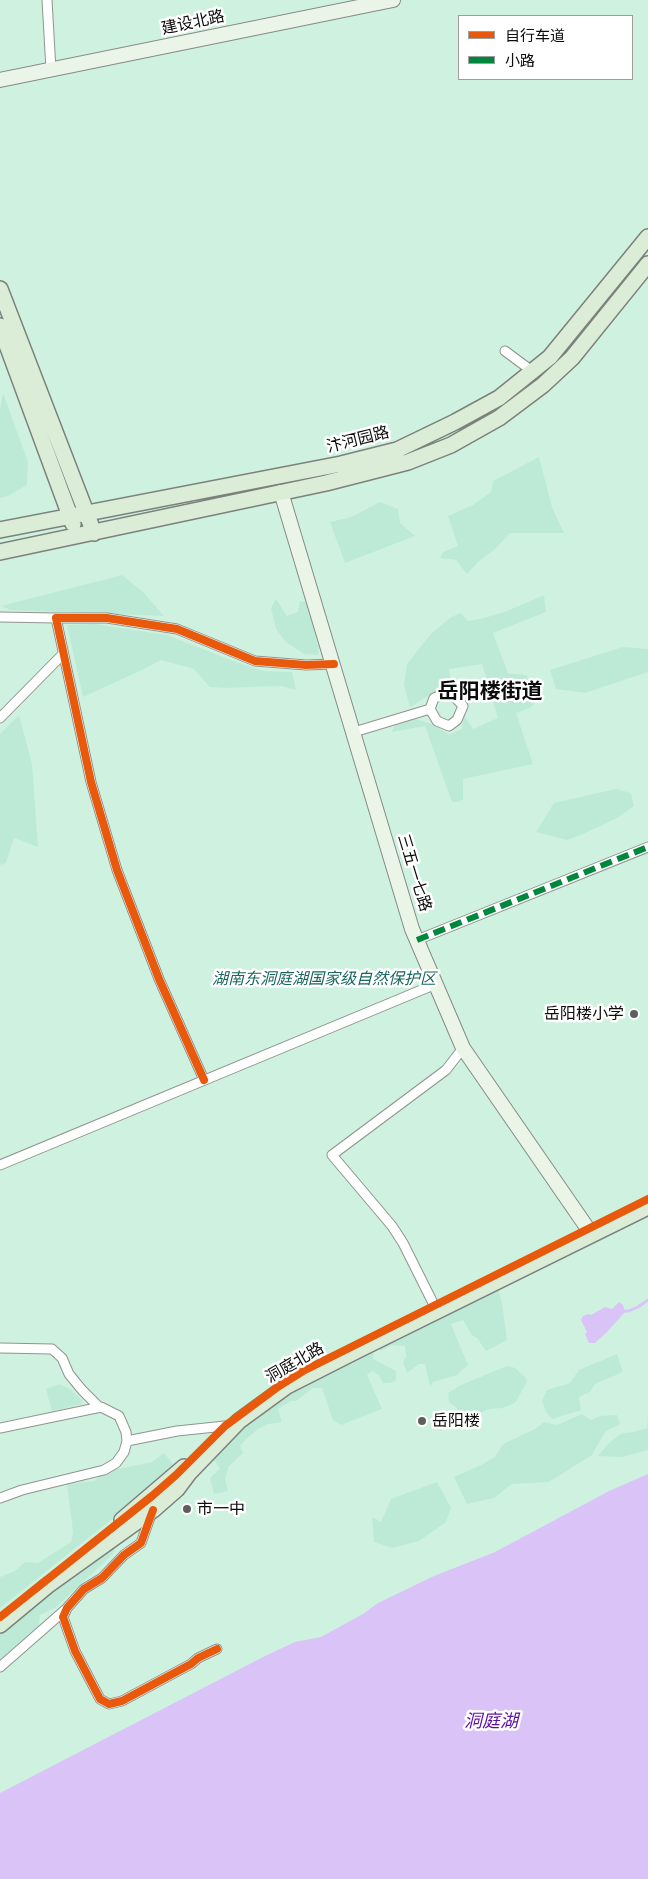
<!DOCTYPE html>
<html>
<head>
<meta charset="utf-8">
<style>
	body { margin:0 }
	#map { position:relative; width:648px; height:1879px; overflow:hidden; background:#f2fbf0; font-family:Merriweather,"Noto Sans SC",serif }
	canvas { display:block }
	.legend { position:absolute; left:458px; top:15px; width:175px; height:65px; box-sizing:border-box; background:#fff; border:1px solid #9e9e9e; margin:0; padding:6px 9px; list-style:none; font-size:15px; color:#0c0c0c }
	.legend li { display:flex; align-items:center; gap:10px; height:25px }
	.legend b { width:25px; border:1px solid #9e9e9e }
</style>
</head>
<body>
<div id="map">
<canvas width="648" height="1879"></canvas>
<ul class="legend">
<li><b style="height:6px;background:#e8590c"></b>自行车道</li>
<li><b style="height:6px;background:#00873e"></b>小路</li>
</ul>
</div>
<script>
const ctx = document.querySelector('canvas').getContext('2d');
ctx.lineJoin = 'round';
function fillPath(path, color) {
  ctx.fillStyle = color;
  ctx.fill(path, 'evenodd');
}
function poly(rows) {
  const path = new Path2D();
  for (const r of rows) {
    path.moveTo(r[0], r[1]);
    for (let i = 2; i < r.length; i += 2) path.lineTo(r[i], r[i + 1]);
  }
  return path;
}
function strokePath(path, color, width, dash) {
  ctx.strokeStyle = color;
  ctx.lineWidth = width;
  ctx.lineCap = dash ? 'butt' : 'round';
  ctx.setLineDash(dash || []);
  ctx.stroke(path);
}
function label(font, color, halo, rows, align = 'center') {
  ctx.font = font + ' Merriweather,"Noto Sans SC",serif';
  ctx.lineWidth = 5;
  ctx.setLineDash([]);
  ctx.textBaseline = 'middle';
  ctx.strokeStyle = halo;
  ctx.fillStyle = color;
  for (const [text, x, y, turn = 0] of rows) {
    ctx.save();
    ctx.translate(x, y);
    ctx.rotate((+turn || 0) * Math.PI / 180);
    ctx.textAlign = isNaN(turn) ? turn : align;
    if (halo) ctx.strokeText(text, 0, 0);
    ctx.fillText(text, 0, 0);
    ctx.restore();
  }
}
const green = poly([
	[0,0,648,0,648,1879,0,1879],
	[459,16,632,16,632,79,459,79]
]);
const forest = poly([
	[3,393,28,462,27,485,8,496,0,498,0,409],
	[539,457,552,507,564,533,510,533,494,550,479,561,467,574,456,560,440,558,443,552,458,546,448,516,473,505,491,492,493,481],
	[380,502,398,509,400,523,415,536,345,563,330,522,351,517],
	[122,575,144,593,164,616,10,610,1,606],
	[544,595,546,612,493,633,508,673,526,675,538,700,530,708,516,713,533,764,463,779,463,799,459,802,452,802,425,726,392,732,394,726,414,719,433,724,449,735,462,729,464,715,473,729,498,718,482,664,449,669,451,682,410,707,404,685,407,664,430,635,451,617,461,613,468,621,484,618,507,611],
	[276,599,287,616,298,612,300,601,307,602,313,625,319,651,318,655,304,654,286,642,276,629,271,608],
	[95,624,167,635,236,662,264,671,292,672,296,690,281,686,224,688,210,687,194,669,161,660,142,670,83,697,67,625],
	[623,647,648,649,648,672,585,693,556,689,550,670],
	[19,715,32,764,38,847,14,838,6,863,0,865,0,734],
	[616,789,631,793,634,806,617,818,581,835,567,840,536,832,554,803],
	[497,1285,502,1303,507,1340,486,1351,477,1338,472,1335,463,1320,451,1324,468,1365,457,1375,433,1382,430,1387,425,1364,419,1364,407,1373,403,1362,406,1357,405,1346,392,1345,381,1351,377,1346],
	[374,1353,373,1359,396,1371,396,1380,390,1383,383,1383,379,1375,372,1371,367,1375,382,1409,341,1425,333,1420,322,1388,313,1388,296,1401,291,1401,278,1409,282,1422,268,1424,258,1429,246,1439,240,1446,243,1453,229,1466,225,1478,228,1491,214,1494,210,1478,220,1469,212,1456,252,1417,301,1384,352,1357],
	[617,1354,623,1372,595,1384,590,1392,579,1397,581,1410,552,1419,546,1412,542,1401,547,1390,570,1383,579,1370],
	[507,1366,515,1368,526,1378,527,1382,515,1403,502,1408,489,1409,461,1422,457,1408,449,1402,448,1393,461,1385],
	[60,1384,71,1390,82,1400,82,1404,52,1411,46,1389],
	[582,1414,591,1420,600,1416,617,1415,620,1424,605,1432,592,1455,549,1482,512,1484,494,1498,467,1504,454,1477,481,1465,495,1457,503,1444,535,1429,544,1422,557,1425],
	[648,1414,648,1450,622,1457,598,1456,610,1442,622,1433,634,1432,647,1428],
	[164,1453,173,1464,155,1485,0,1608,0,1577,15,1571,25,1562,38,1563,71,1542,73,1532,67,1484,94,1481,104,1472,152,1462],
	[437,1482,451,1508,446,1522,419,1541,392,1548,374,1542,372,1517,381,1522,391,1499],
	[113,1541,116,1546,112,1555,55,1608,40,1615,39,1626,0,1661,0,1631]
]);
const water = poly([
	[619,1302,623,1305,625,1312,607,1332,595,1343,589,1343,585,1334,587,1332,581,1320,583,1316,588,1314,591,1315,605,1307,612,1309],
	[648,1474,648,1879,0,1879,0,1793,267,1655,295,1642,321,1637,363,1614,378,1603,434,1576,495,1552,609,1491]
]);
const stream = poly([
	[625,1311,629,1311,638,1307,648,1300]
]);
const street = poly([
	[47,0,51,70],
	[505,351,532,371],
	[0,617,56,618],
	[0,718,63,654],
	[354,732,430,709,434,698,442,695,453,695,463,706,457,720,449,726,437,721,430,709],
	[417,940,648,847],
	[204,1080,159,979,117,870,91,782,56,618,107,618,177,629,255,661,306,665,334,664],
	[0,1165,436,984],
	[434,1305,403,1243,392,1226,332,1155,446,1070,463,1048],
	[0,1348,52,1349,62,1358,69,1374,82,1390,99,1407],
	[0,1428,101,1407,119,1416,126,1432,127,1441],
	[0,1498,22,1490,104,1470,116,1463,124,1452,127,1441,177,1431,225,1426],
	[152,1512,141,1543,124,1555,102,1578,84,1589,67,1608,63,1617,75,1651,100,1699,109,1704,122,1701,191,1664,198,1658,217,1649],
	[0,1667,65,1610]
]);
const secondary = poly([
	[0,80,393,0],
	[281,492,412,929,463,1048,588,1229]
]);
const primary = poly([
	[0,289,94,533],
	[0,326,73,524],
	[0,530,341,464,397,450,455,422,499,398,550,357,648,237],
	[0,552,326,483,408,462,451,445,499,418,543,385,572,358,648,264],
	[122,1520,184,1467],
	[0,1625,47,1586,153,1510,177,1489,189,1473,239,1421,287,1386,358,1350,648,1207]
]);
const quiet = poly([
	[417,940,648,847]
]);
const cycleway = poly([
	[204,1080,159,979,117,870,91,782,56,618,107,618,177,629,255,661,306,665,334,664],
	[153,1510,141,1543,124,1555,102,1578,84,1589,67,1608,63,1617,75,1651,100,1699,109,1704,122,1701,191,1664,198,1658,217,1649],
	[0,1617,152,1496,176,1475,225,1426,279,1386,303,1371,648,1199]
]);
const markers = [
	[634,1014,5,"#5c605c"],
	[422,1421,5,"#5c605c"],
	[187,1509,5,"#5c605c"]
];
const streetNames = [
	["建设北路",193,23,-12],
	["汴河园路",358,440,-14],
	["三五一七路",414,873,73],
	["洞庭北路",295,1363,-30]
];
const parkNames = [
	["湖南东洞庭湖国家级自然保护区",324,979]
];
const poiNames = [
	["岳阳楼小学",624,1014,"right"],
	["岳阳楼",432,1421],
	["市一中",197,1509]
];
const waterNames = [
	["洞庭湖",491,1722]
];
const districtNames = [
	["岳阳楼街道",490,692]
];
fillPath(green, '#cff2e0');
fillPath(forest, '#bdead6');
fillPath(water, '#dac4f7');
strokePath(stream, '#dac4f7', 3);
strokePath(street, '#90948f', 11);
strokePath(secondary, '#868a85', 16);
strokePath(primary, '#7d817c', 18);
strokePath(street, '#fdfefd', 9);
strokePath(secondary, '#eaf5e8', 14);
strokePath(primary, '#dbedd7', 15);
strokePath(quiet, '#00873e', 6, [12, 6]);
strokePath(cycleway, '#e8590c', 8);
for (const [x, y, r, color] of markers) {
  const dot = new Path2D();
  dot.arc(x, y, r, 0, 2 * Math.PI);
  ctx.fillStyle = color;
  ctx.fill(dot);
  strokePath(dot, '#fff', 2);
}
label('16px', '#0c0c0c', '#fff', streetNames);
label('italic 16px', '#19675e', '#fff', parkNames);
label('16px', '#0c0c0c', '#fff', poiNames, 'left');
label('italic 18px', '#5d0fa5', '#fff', waterNames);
label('bold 21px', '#0c0c0c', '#fff', districtNames);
</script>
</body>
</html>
